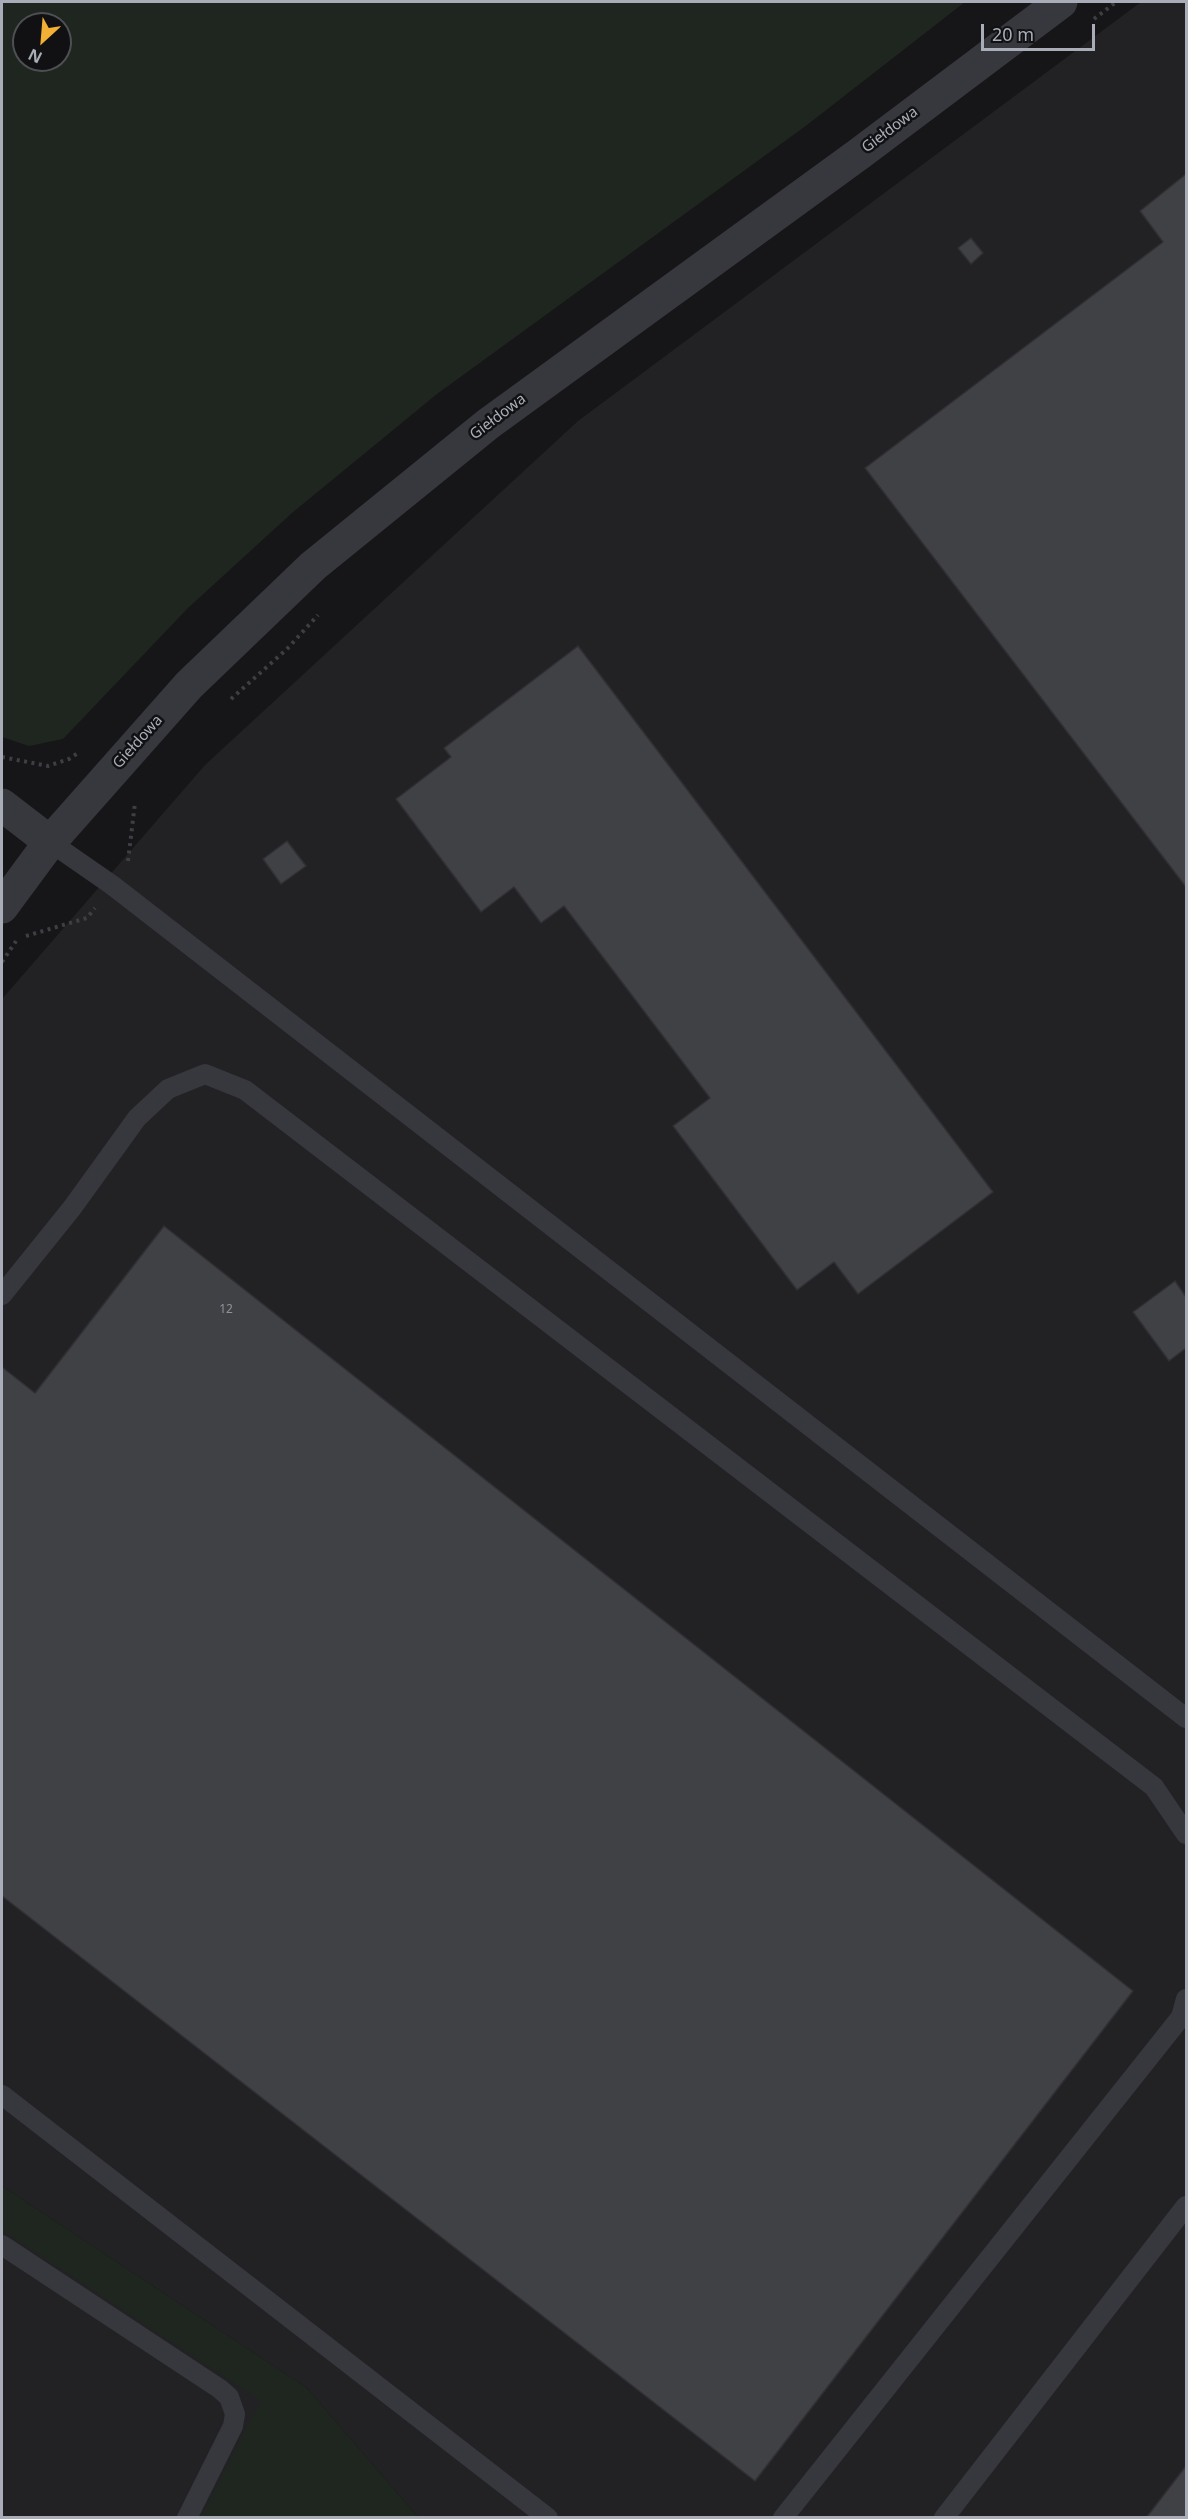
<!DOCTYPE html>
<html>
<head>
<meta charset="utf-8">
<style>
	body { margin:0 }
	#map { position:relative; width:1188px; height:2519px; overflow:hidden; background:#161618; font-family:"Noto Sans",sans-serif }
	canvas { display:block }
	.frame { position:absolute; inset:0; border:3px solid #a8adb8; pointer-events:none }
	.north { position:absolute; left:12px; top:12px; width:60px; height:60px; box-sizing:border-box; background:#111113; border:2px solid #4d4f55; border-radius:50%; rotate:206deg; font-size:16px; font-weight:700; line-height:24px; text-align:center; color:#a8adb8 }
	.north::after { content:''; display:block; margin:auto; width:21px; height:27px; background:#f2b134; clip-path:polygon(50% 0,100% 100%,50% 72%,0 100%) }
	.scale { position:absolute; left:981px; top:24px; width:114px; height:27px; box-sizing:border-box; border:3px solid #a8adb8; border-top:0; padding-left:8px; font-size:18px; line-height:21px; white-space:nowrap; color:#a8adb8; -webkit-text-stroke:4px #111113; paint-order:stroke }
</style>
</head>
<body>
<div id="map">
<canvas width="1188" height="2519"></canvas>
<div class="frame"></div>
<div class="north">N</div>
<div class="scale">20 m</div>
</div>
<script>
const ctx = document.querySelector('canvas').getContext('2d');
ctx.lineJoin = 'round';
function fillPath(path, color) {
  ctx.fillStyle = color;
  ctx.fill(path, 'evenodd');
}
function poly(rows) {
  const path = new Path2D();
  for (const r of rows) {
    path.moveTo(r[0], r[1]);
    for (let i = 2; i < r.length; i += 2) path.lineTo(r[i], r[i + 1]);
  }
  return path;
}
function strokePath(path, color, width, dash) {
  ctx.strokeStyle = color;
  ctx.lineWidth = width;
  ctx.lineCap = dash ? 'butt' : 'round';
  ctx.setLineDash(dash || []);
  ctx.stroke(path);
}
function label(font, color, halo, rows, align = 'center') {
  ctx.font = font + ' "Noto Sans",sans-serif';
  ctx.lineWidth = 5;
  ctx.setLineDash([]);
  ctx.textBaseline = 'middle';
  ctx.strokeStyle = halo;
  ctx.fillStyle = color;
  for (const [text, x, y, turn = 0] of rows) {
    ctx.save();
    ctx.translate(x, y);
    ctx.rotate((+turn || 0) * Math.PI / 180);
    ctx.textAlign = isNaN(turn) ? turn : align;
    if (halo) ctx.strokeText(text, 0, 0);
    ctx.fillText(text, 0, 0);
    ctx.restore();
  }
}
const built = poly([
	[1141,2,1186,2,1186,2517,418,2517,307,2388,2,2186,2,999,205,765,578,421],
	[2,2191,300,2391,235,2517,2,2517]
]);
const green = poly([
	[2,2,965,2,807,125,437,394,292,513,188,608,63,739,29,746,2,737],
	[24,24,60,24,60,60,24,60],
	[2,2186,307,2388,418,2517,201,2517,261,2401,2,2230]
]);
const building = poly([
	[1186,174,1186,887,865,468,1163,242,1140,211,1186,174],
	[971,238,983,253,971,264,958,248,971,238],
	[578,646,993,1192,858,1294,834,1262,797,1290,673,1126,710,1098,564,906,541,923,514,887,481,912,396,799,451,757,444,748,578,646],
	[287,841,306,866,281,884,263,859,287,841],
	[164,1226,1133,1991,755,2481,2,1896,2,1367,35,1393,164,1226],
	[1175,1281,1186,1297,1186,1348,1169,1361,1133,1312,1175,1281],
	[1186,2466,1186,2518,1146,2518,1186,2466]
]);
const path = poly([
	[1094,19,1116,2],
	[231,699,287,649,318,615],
	[2,757,48,766,69,759,78,753],
	[128,861,135,803],
	[26,936,87,918,95,908],
	[2,962,16,941]
]);
const service = poly([
	[50,842,112,885,1186,1718],
	[2,1295,72,1208,137,1118,168,1089,205,1074,245,1090,1154,1787,1186,1834],
	[2,2095,548,2518],
	[2,2245,220,2389,229,2397,235,2414,233,2426,187,2518],
	[783,2518,1181,2017,1186,1999],
	[944,2518,1186,2206]
]);
const minor = poly([
	[2,805,50,842],
	[2,907,50,842,189,685,313,566,488,424,859,154,1061,2]
]);
const numberNames = [
	["12",226,1310]
];
const streetNames = [
	["Giełdowa",890,130,-37],
	["Giełdowa",498,417,-37],
	["Giełdowa",138,742,-48]
];
fillPath(built, '#222225');
fillPath(green, '#1e261f');
fillPath(building, '#404145');
strokePath(building, '#303034', 1.5);
strokePath(path, '#3d3f44', 4, [3, 4.5]);
strokePath(service, '#37383d', 20);
strokePath(minor, '#37383d', 33);
label('12px', '#8e929b', null, numberNames);
label('15px', '#a8adb8', '#111113', streetNames);
</script>
</body>
</html>
